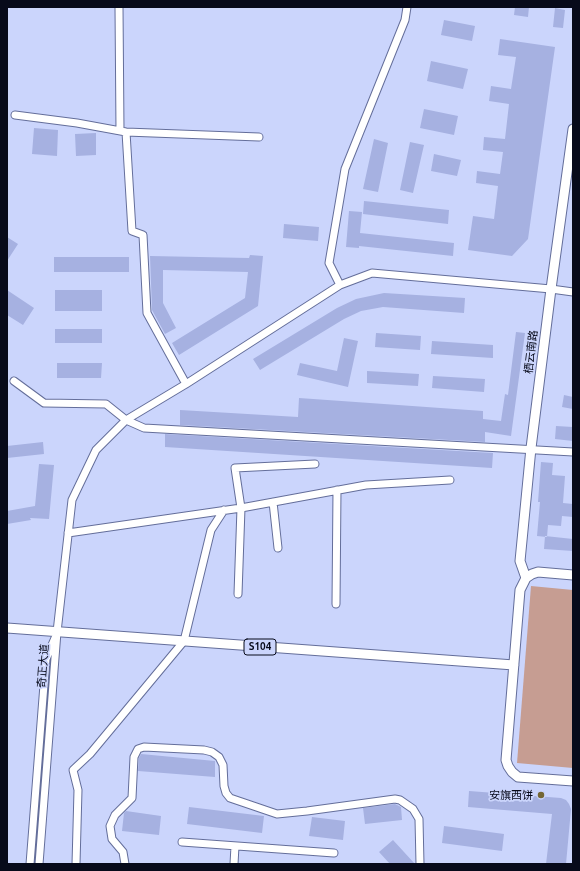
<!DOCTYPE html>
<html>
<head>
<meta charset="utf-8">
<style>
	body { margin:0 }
	#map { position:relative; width:580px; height:871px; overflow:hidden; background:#cbd5fc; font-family:Ubuntu,sans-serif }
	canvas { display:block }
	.frame { position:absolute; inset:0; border:8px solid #070a1a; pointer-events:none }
</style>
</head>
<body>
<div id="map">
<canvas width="580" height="871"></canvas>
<div class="frame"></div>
</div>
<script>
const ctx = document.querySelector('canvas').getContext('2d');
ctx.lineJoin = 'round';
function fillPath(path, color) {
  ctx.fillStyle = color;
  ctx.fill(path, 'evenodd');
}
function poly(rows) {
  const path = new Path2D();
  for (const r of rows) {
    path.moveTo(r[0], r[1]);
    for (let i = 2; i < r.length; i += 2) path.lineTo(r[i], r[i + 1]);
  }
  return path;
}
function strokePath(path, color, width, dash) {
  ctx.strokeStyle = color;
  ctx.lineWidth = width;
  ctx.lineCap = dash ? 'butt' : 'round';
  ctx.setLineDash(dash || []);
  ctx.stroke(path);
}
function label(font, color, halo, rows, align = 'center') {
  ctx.font = font + ' Ubuntu,"Noto Sans SC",sans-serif';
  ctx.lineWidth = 3.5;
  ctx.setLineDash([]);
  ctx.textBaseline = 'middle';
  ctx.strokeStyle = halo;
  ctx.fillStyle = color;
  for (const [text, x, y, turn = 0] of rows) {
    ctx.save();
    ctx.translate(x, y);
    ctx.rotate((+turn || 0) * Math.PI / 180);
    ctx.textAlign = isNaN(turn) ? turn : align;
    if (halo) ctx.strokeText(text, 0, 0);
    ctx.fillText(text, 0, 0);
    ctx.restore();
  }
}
const green = poly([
	[531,586,573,590,573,768,517,763]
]);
const building = poly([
	[515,7,529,7,528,17,514,15],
	[555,8,565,10,563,28,553,27],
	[444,20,475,26,472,41,441,35],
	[500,39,555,47,528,239,512,256,468,250,473,216,494,219,498,186,476,183,477,171,500,174,503,152,483,150,484,137,505,139,509,104,489,101,491,86,511,89,516,57,498,55],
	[431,61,468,69,463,89,427,81],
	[424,109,458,116,454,135,420,128],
	[34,128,58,130,57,156,32,154],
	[96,133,96,155,76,156,75,134],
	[374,139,388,143,378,192,363,189],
	[410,142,424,145,413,193,400,190],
	[434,154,461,160,457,176,431,171],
	[364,201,449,210,448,224,363,214],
	[349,211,362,212,360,233,454,243,453,256,359,246,359,248,346,247],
	[284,224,319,227,318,241,283,238],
	[7,237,18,244,7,261],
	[250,255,263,256,258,306,179,355,172,343,245,298,248,272,163,270,163,303,176,328,165,334,152,310,150,256,249,258],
	[54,257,129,257,129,272,54,272],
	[7,290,34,308,23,325,7,315],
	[55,290,102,290,102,311,55,311],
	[384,293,465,298,464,313,383,307,361,311,344,319,260,370,253,359,337,308,356,299],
	[55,329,102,329,102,343,55,343],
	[516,332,525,333,511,436,485,432,485,442,180,425,180,410,298,417,299,398,483,411,483,419,501,421,505,394,508,395],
	[376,333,421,336,420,350,375,347],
	[344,338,358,341,348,387,297,375,300,363,337,371],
	[432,341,493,345,493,358,431,354],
	[57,363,102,363,101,378,57,378],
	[367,371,419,374,418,386,367,383],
	[433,376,485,379,484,392,432,388],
	[564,395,573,397,573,409,562,407],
	[556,426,573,427,573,441,555,439],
	[165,434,493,453,492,468,165,447],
	[43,442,44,454,7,458,7,446],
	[541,462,553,463,552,475,565,476,563,503,573,504,573,517,562,516,561,526,548,525,547,537,537,536,540,502,538,502],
	[39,464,54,465,49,519,30,518,31,520,7,524,7,511,35,506],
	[545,536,573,539,573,551,544,549],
	[141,754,215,761,215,777,138,771,139,758],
	[469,791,561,798,566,800,569,804,571,809,566,864,546,864,552,814,468,807],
	[395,804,401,807,402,820,365,824,363,808],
	[189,807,264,816,262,833,187,824],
	[126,811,161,816,159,835,122,831,124,813],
	[312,817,345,821,343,840,309,836],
	[444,826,504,834,502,851,442,843],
	[393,840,415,864,390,864,379,852]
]);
const minor = poly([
	[119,7,120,131],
	[15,115,77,123,126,132,259,137],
	[126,132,132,231,143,235,147,313,186,384],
	[340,285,329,263,345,169,405,20,407,7],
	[14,381,44,403,106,404,126,420,144,428,573,452],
	[273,502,278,548],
	[68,533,241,508,366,485,450,480],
	[238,594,241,508,235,468,315,464],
	[336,604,337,490],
	[182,842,334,853],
	[30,864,46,659,55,638],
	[39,864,57,632,72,500,96,450,126,420,186,384,340,285,372,273,551,289,573,292],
	[76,864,78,790,73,770,90,754,184,641,211,530,224,510],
	[125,864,123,852,112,839,110,826,115,815,132,798,134,757,138,749,144,747,204,750,212,752,219,757,223,765,224,786,226,793,230,798,277,814,307,811,395,799,400,800,413,809,419,819,420,864],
	[234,864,235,846]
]);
const major = poly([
	[573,575,538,572,532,574,526,578,520,590,506,760,508,766,512,772,518,777,573,781],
	[526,578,520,561,531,448,551,289,573,129],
	[7,628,514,665]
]);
const markers = [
	[541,795,4,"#746633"]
];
const shields = [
	[260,647,32]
];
const shieldNames = [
	["S104",260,647]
];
const streetNames = [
	["栖云南路",531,352,-83],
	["奇正大道",43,666,-86]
];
const poiNames = [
	["安旗西饼",533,795]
];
fillPath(green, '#c69d92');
fillPath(building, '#a6b1e1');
strokePath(minor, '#646e9a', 9);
strokePath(major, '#646e9a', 11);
strokePath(minor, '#fff', 7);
strokePath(major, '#fff', 9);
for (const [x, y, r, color] of markers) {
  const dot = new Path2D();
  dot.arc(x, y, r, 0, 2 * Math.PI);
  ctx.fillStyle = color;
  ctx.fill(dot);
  strokePath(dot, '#cbd5fc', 1.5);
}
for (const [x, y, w] of shields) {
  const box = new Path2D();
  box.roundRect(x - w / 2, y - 8, w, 16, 3);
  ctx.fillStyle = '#cbd5fc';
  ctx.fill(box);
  strokePath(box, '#070a1a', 1);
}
label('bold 10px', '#070a1a', null, shieldNames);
label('11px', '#070a1a', '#cbd5fc', streetNames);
label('11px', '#070a1a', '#cbd5fc', poiNames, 'right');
</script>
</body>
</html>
